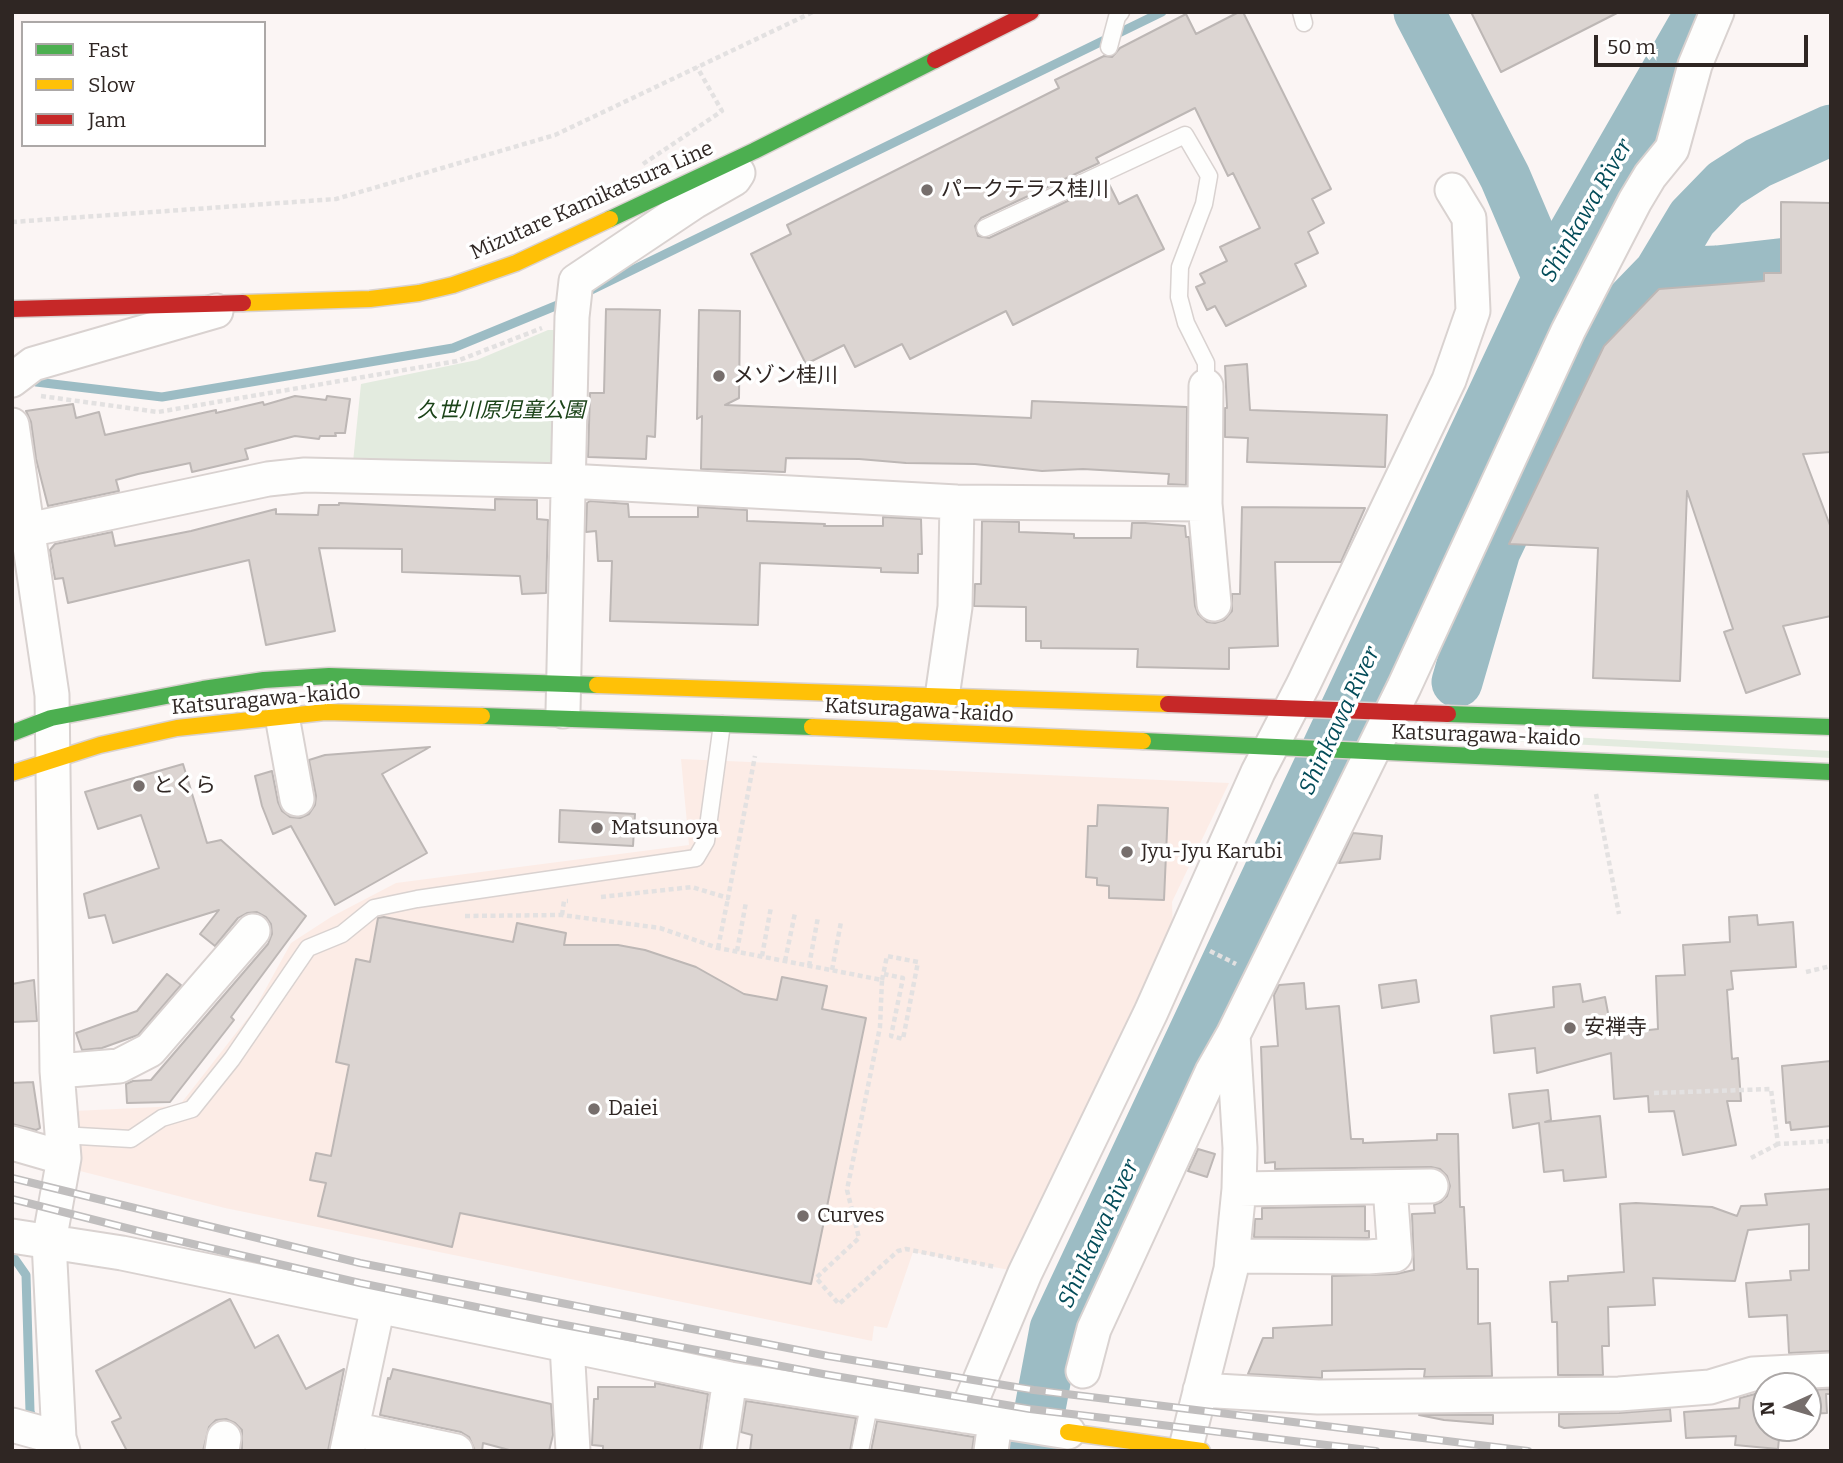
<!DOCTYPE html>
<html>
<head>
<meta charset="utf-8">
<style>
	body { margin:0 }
	#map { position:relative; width:1843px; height:1463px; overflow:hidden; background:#fbf5f4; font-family:Bitter,serif }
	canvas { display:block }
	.frame { position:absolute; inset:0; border:14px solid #2f2623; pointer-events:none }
	.legend { position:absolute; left:21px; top:21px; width:245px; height:126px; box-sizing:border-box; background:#fff; border:2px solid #aca8a7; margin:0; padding:9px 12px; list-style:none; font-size:21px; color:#2f2623 }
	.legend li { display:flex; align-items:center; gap:14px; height:35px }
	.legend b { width:35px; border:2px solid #aca8a7 }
	.north { position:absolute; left:1752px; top:1372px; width:70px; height:70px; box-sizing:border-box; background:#fff; border:2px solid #aca8a7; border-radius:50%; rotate:266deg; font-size:19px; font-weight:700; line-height:28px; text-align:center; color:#2f2623 }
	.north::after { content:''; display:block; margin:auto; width:24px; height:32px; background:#766e6c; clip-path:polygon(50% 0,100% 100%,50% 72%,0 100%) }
	.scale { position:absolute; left:1594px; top:35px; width:214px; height:32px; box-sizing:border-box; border:4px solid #2f2623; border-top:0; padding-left:9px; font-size:21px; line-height:24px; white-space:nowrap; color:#2f2623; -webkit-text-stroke:5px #fff; paint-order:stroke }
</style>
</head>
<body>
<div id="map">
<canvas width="1843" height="1463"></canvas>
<div class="frame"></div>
<ul class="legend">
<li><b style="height:9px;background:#4caf50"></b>Fast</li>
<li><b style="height:9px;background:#ffc107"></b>Slow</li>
<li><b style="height:9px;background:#c62828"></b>Jam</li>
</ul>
<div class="north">N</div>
<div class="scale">50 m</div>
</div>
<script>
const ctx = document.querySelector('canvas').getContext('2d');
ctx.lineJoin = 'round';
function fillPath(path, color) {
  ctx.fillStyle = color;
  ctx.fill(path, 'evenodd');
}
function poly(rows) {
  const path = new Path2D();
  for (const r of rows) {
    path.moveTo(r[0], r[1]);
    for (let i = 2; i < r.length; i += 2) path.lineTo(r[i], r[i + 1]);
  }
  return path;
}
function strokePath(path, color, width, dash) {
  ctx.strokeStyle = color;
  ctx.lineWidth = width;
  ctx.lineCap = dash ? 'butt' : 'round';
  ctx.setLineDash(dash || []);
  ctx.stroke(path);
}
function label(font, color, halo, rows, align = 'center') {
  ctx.font = font + ' Bitter,"Noto Sans JP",serif';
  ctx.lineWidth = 7;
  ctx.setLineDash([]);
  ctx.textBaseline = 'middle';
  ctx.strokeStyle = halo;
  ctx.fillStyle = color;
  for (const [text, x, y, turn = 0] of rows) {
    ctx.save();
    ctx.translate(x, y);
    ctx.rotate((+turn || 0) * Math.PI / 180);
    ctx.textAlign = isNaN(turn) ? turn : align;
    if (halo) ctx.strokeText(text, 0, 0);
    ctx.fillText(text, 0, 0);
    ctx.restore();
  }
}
const built = poly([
	[681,759,1229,783,1172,902,1173,931,1015,1271,913,1252,887,1328,874,1326,872,1341,225,1208,80,1171,74,1111,179,1106,254,1010,291,943,331,917,396,883,689,845]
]);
const green = poly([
	[548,330,562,330,558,458,541,469,353,462,361,384,477,360],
	[1403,728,1831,751,1831,758,1402,735,1400,732]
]);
const stream = poly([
	[581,295,1162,12],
	[27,378,36,382,162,397,453,348,565,302],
	[12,1255,26,1275,30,1411,34,1424]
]);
const river = poly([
	[1419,12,1505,177,1548,278],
	[1659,273,1692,218,1725,184,1758,163,1831,130],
	[1457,682,1495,551,1598,336,1659,273,1717,271,1787,263,1831,264],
	[1032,1451,1055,1329,1548,278,1701,12]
]);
const building = poly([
	[1239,12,1243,12,1331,189,1312,199,1324,223,1308,232,1318,253,1295,264,1306,286,1226,326,1215,306,1207,310,1196,287,1205,283,1200,274,1227,261,1220,247,1260,228,1233,173,1228,176,1195,108,1096,158,1099,163,981,218,975,226,978,236,989,238,1108,182,1119,204,1137,195,1164,249,1013,325,1006,311,910,359,902,344,855,367,844,345,806,364,751,254,791,234,787,225,1059,88,1055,80,1104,56,1112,57,1120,48,1186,14,1196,34,1239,12],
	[1471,12,1619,12,1501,72,1471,12],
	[1781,202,1831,203,1831,452,1803,454,1831,528,1831,616,1783,626,1800,674,1746,693,1724,632,1733,629,1687,491,1680,681,1593,678,1598,548,1509,544,1604,346,1659,289,1764,281,1764,273,1781,273,1781,202],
	[606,309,660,310,655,437,647,436,646,459,588,457,590,393,604,393,606,309],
	[699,310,740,311,739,398,725,405,1031,418,1032,401,1187,407,1186,485,1168,484,1169,474,1083,469,1042,471,975,464,906,463,859,459,786,458,785,472,701,469,702,416,697,419,699,310],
	[1247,364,1250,410,1387,415,1385,467,1247,462,1248,438,1225,437,1225,408,1227,408,1225,366,1247,364],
	[295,396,326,400,327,396,350,399,345,433,335,433,336,436,320,436,319,439,295,436,245,449,248,459,192,472,190,463,138,474,116,480,119,491,48,506,36,459,31,422,26,411,73,404,76,418,99,412,105,435,216,410,216,413,263,402,264,405,295,396],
	[495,499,537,500,537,519,548,520,546,593,522,594,520,576,402,572,402,549,319,548,335,631,266,645,249,560,68,603,63,578,55,579,50,550,55,544,112,532,115,546,191,531,276,509,276,514,318,515,319,505,339,505,339,503,495,510,495,499],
	[590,501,628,504,629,517,698,517,698,507,747,510,747,521,825,524,824,526,883,526,883,517,921,519,922,554,918,554,918,573,881,572,881,568,760,563,758,625,610,621,612,561,598,561,596,531,586,532,587,503,590,501],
	[1242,507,1365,508,1341,562,1275,562,1278,646,1229,648,1229,669,1137,667,1138,649,1041,648,1041,641,1026,641,1026,607,974,606,975,584,981,584,982,521,1019,522,1019,532,1074,534,1074,538,1131,538,1132,523,1145,523,1185,526,1186,537,1189,537,1195,606,1198,614,1207,622,1215,623,1224,620,1232,611,1232,594,1240,594,1242,507],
	[430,747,382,774,427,853,335,905,291,826,273,834,262,806,255,776,272,771,278,802,282,811,290,817,300,818,309,814,315,805,316,796,309,760,325,755,430,747],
	[183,764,207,843,221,840,306,916,231,1017,234,1020,170,1102,127,1103,126,1084,133,1081,151,1080,268,944,272,934,271,924,266,917,257,912,247,913,238,918,215,946,200,934,219,910,113,943,105,915,89,918,84,894,159,868,141,815,98,829,85,792,183,764],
	[1098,805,1168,808,1164,900,1109,898,1109,886,1097,885,1097,878,1086,877,1088,826,1097,826,1098,805],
	[560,810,635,814,633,846,559,842,560,810],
	[1353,833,1382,836,1380,859,1339,863,1353,833],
	[1757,915,1758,925,1793,922,1796,967,1731,971,1733,989,1727,990,1732,1059,1738,1058,1741,1101,1727,1101,1736,1145,1683,1155,1674,1111,1649,1112,1648,1096,1614,1099,1611,1053,1537,1073,1535,1048,1494,1053,1491,1016,1554,1007,1553,987,1580,984,1583,1002,1605,997,1612,1034,1658,1029,1656,976,1685,975,1683,945,1730,942,1729,917,1757,915],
	[384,917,513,942,517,923,566,933,564,945,618,945,645,950,696,967,744,994,777,1000,782,977,827,986,822,1009,866,1018,811,1284,460,1213,452,1247,318,1216,326,1183,310,1180,316,1153,331,1156,349,1065,336,1062,356,959,370,962,378,918,384,917],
	[167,974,181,985,138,1035,102,1048,82,1050,76,1033,137,1011,167,974],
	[34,980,37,1021,12,1022,12,984,34,980],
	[1416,980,1419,1002,1382,1008,1379,985,1416,980],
	[1304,983,1306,1009,1339,1006,1351,1139,1363,1139,1363,1143,1437,1140,1437,1134,1458,1134,1460,1207,1464,1207,1467,1269,1478,1269,1478,1324,1490,1323,1492,1376,1424,1377,1425,1369,1410,1369,1322,1371,1322,1378,1248,1374,1263,1338,1273,1338,1273,1328,1332,1325,1332,1276,1396,1274,1414,1270,1412,1214,1435,1213,1434,1205,1441,1202,1447,1196,1450,1186,1447,1176,1440,1169,1431,1167,1275,1169,1275,1162,1265,1163,1261,1047,1278,1046,1274,995,1279,985,1304,983],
	[1831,1061,1831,1126,1791,1130,1790,1122,1786,1123,1782,1066,1831,1061],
	[33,1082,40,1128,36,1130,12,1124,12,1083,33,1082],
	[1548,1090,1551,1120,1545,1122,1600,1116,1606,1177,1564,1181,1563,1170,1544,1172,1539,1123,1513,1128,1509,1094,1548,1090],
	[1198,1149,1215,1154,1207,1177,1188,1171,1198,1149],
	[1831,1189,1831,1351,1789,1353,1787,1315,1749,1317,1746,1283,1791,1280,1790,1271,1809,1270,1809,1224,1748,1230,1735,1281,1653,1278,1655,1305,1608,1307,1609,1346,1602,1346,1603,1375,1558,1375,1557,1322,1552,1322,1550,1282,1568,1281,1568,1276,1624,1272,1620,1204,1636,1203,1712,1207,1737,1216,1741,1206,1767,1205,1765,1194,1831,1189],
	[1365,1206,1365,1231,1369,1231,1369,1238,1254,1237,1255,1219,1262,1219,1262,1208,1365,1206],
	[230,1299,255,1348,278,1335,306,1389,344,1369,328,1451,242,1451,242,1430,235,1423,226,1419,216,1420,209,1427,203,1451,127,1451,112,1422,121,1418,96,1371,230,1299],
	[393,1369,551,1404,553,1435,549,1451,513,1451,483,1443,482,1451,475,1451,469,1437,461,1432,380,1415,388,1378,390,1379,393,1369],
	[655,1383,708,1394,700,1451,603,1451,603,1446,592,1445,594,1399,598,1399,598,1387,655,1387,655,1383],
	[1831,1389,1831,1394,1826,1394,1827,1413,1808,1414,1808,1390,1831,1389],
	[1755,1394,1766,1394,1766,1428,1780,1428,1778,1449,1735,1445,1736,1436,1686,1438,1684,1412,1739,1408,1740,1398,1755,1394],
	[746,1401,856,1418,850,1451,750,1451,752,1435,741,1432,746,1401],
	[1670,1409,1671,1421,1564,1428,1559,1426,1559,1414,1619,1413,1670,1409],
	[1419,1415,1493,1415,1493,1424,1444,1420,1419,1415],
	[877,1421,974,1437,972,1451,871,1451,877,1421]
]);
const path = poly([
	[643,164,722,111,697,67],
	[12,222,336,199,555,135,813,12],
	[41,396,158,412,457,361,542,328],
	[1596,794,1619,914],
	[601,897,692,887,728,898,755,756],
	[562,915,564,901,568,901],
	[465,916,562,915,660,928,718,948,882,980,880,1027,847,1190,859,1238,816,1278,839,1304,889,1259,898,1251,906,1249,996,1267],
	[718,948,728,898],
	[737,951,746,902],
	[1210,951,1236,964],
	[762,956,771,907],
	[785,961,795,913],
	[809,966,818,917],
	[832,970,841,922],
	[1806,972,1831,966],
	[882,980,887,956,918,962,903,1039,891,1036,903,978,884,974],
	[1654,1093,1771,1089,1778,1144,1831,1141],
	[1751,1158,1778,1144]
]);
const lane = poly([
	[1301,12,1304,23],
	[1109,47,1117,17,1121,12],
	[985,228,1185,135,1209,176,1204,204,1180,267,1179,297,1186,323,1206,363,1206,386],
	[61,1135,131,1139,162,1118,192,1109,232,1059,308,948,342,934,374,908,417,899,696,858,706,841,722,724],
	[860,1451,870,1401]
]);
const street = poly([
	[12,380,33,364,216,311],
	[12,425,52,695,57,1071,64,1158,49,1242,59,1438,63,1451],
	[1205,504,1214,604],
	[28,530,268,479,305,475,568,481,957,502,1205,504,1206,386],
	[942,697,955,607,957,502],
	[563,711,572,317,576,281,694,202,734,179,738,173],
	[282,716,297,799],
	[57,1071,119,1066,150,1050,253,931],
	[12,1143,64,1158],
	[1239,1189,1431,1186],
	[12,1236,122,1253,730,1379,1068,1432],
	[1233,1256,1368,1257,1395,1255,1390,1187],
	[567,1345,573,1451],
	[1083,1371,1094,1329,1212,1072,1233,1035],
	[1200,1390,1318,1397,1619,1394,1710,1387,1753,1374,1831,1370],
	[965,1416,1025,1273,1151,1012,1258,772,1303,685,1449,380,1473,311,1469,218,1452,190],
	[12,1425,59,1438],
	[352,1429,456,1451],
	[222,1451,224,1438],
	[347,1451,378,1306],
	[719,1451,730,1379],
	[991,1451,995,1422],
	[1185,1451,1231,1269,1239,1189,1240,1148,1233,1035,1404,687,1568,331,1635,201,1650,176,1672,149,1695,65,1717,12]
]);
const fast = poly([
	[610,219,754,151,935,60],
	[1448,714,1831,727],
	[482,716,812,727],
	[12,733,51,718,203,689,264,680,329,676,597,685],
	[1143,741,1831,772]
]);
const slow = poly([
	[243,303,370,299,419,293,453,285,516,263,610,219],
	[597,685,1168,704],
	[812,727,1143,741],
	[12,773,100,745,177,728,325,712,482,716],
	[1068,1432,1202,1451]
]);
const jam = poly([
	[935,60,1031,12],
	[12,309,243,303],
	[1168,704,1448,714]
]);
const rail = poly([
	[12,1178,360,1263,828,1356,1034,1390,1528,1451],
	[12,1199,150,1234,360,1283,544,1321,823,1374,1030,1409,1376,1451]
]);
const markers = [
	[927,190,7,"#766e6c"],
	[719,376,7,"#766e6c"],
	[139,786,7,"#766e6c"],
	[597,828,7,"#766e6c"],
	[1127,852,7,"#766e6c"],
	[1570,1028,7,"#766e6c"],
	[594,1109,7,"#766e6c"],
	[803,1216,7,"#766e6c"]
];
const poiNames = [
	["パークテラス桂川",941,190],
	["メゾン桂川",733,376],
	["とくら",153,786],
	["Matsunoya",611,828],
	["Jyu-Jyu Karubi",1141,852],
	["安禅寺",1584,1028],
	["Daiei",608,1109],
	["Curves",817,1216]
];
const streetNames = [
	["Mizutare Kamikatsura Line",592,201,-24],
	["Katsuragawa-kaido",266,700,-5],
	["Katsuragawa-kaido",919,711,3],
	["Katsuragawa-kaido",1486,736,2]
];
const parkNames = [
	["久世川原児童公園",501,411]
];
const waterNames = [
	["Shinkawa River",1587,211,-60],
	["Shinkawa River",1340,721,-65],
	["Shinkawa River",1099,1234,-65]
];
fillPath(built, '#fcece6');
fillPath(green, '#e3ebdf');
strokePath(stream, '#9cbcc4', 9);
strokePath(river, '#9cbcc4', 51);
fillPath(building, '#dcd5d2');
strokePath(building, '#bdb7b5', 2);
strokePath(lane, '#d9d2d0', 19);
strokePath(street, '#d9d2d0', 37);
strokePath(fast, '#d9d2d0', 19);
strokePath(slow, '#d9d2d0', 19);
strokePath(jam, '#d9d2d0', 19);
strokePath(path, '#e3e1e1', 4.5, [5, 3.5]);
strokePath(lane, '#fefefd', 16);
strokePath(street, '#fefefd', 33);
strokePath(fast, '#4caf50', 16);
strokePath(slow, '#ffc107', 16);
strokePath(jam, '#c62828', 16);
strokePath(rail, '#c0bebe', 8);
strokePath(rail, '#fff', 5, [16]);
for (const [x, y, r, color] of markers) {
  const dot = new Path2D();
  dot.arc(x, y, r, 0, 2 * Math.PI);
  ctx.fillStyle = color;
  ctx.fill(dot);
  strokePath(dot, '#fff', 2.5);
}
label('21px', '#2f2623', '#fff', poiNames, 'left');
label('21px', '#2f2623', '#fff', streetNames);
label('italic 21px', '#1b4318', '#fff', parkNames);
label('italic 23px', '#034c59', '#fff', waterNames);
</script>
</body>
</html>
